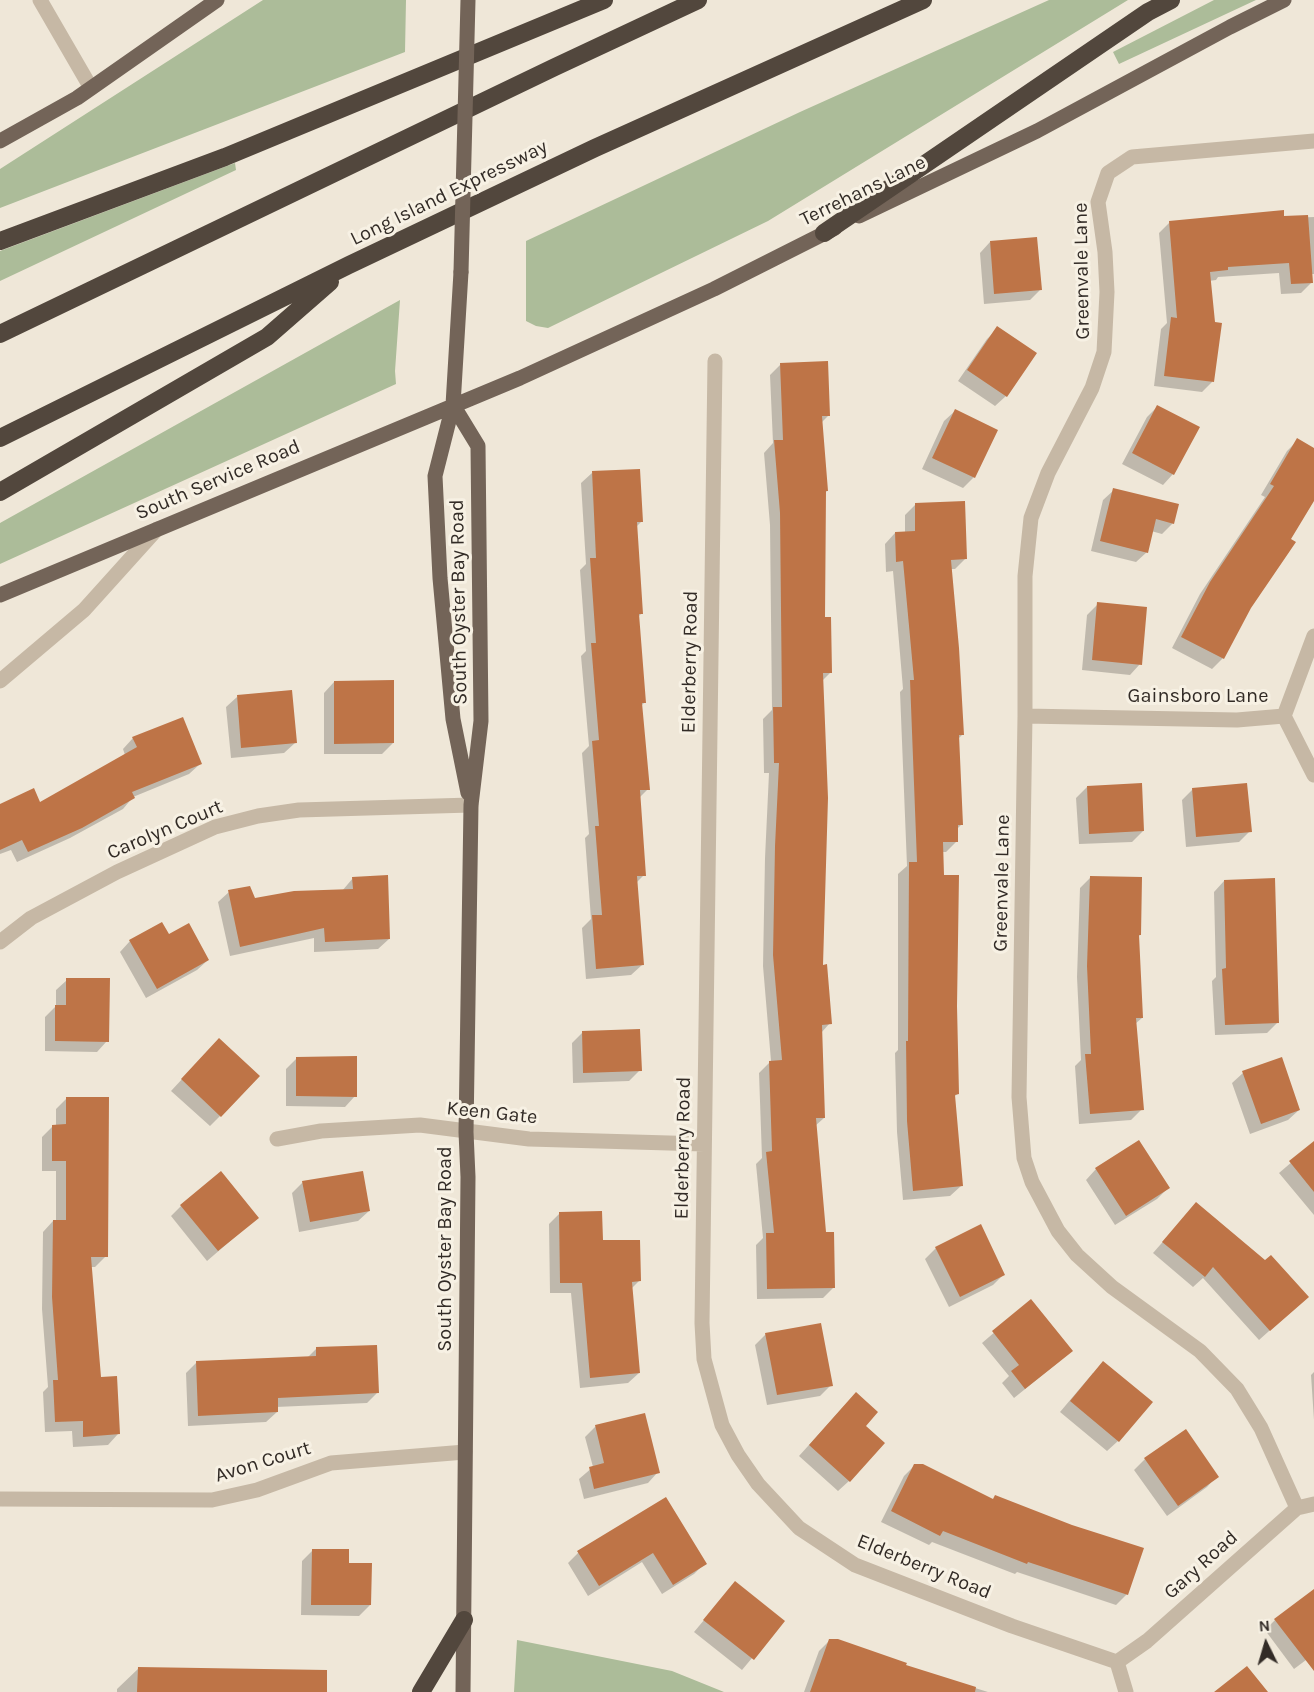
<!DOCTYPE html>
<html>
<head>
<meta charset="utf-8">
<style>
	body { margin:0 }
	#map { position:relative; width:1314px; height:1692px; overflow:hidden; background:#efe7d8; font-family:Karla,sans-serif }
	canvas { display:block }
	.north { position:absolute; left:1236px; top:1614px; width:60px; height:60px; -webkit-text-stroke:4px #f7f1e4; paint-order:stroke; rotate:355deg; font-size:16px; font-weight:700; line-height:24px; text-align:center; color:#322b26 }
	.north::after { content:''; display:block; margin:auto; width:21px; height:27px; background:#322b26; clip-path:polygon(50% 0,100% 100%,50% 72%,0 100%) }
</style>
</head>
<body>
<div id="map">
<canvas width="1314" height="1692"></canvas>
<div class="north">N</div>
</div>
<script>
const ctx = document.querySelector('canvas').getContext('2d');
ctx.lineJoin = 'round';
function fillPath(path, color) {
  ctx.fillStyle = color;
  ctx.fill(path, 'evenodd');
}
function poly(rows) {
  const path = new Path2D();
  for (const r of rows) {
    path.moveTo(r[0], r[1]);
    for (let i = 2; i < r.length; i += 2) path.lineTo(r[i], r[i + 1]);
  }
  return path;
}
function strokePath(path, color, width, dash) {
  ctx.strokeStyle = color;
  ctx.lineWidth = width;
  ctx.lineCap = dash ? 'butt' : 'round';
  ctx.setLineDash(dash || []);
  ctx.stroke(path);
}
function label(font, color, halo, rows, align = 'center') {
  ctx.font = font + ' Karla,sans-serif';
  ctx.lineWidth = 6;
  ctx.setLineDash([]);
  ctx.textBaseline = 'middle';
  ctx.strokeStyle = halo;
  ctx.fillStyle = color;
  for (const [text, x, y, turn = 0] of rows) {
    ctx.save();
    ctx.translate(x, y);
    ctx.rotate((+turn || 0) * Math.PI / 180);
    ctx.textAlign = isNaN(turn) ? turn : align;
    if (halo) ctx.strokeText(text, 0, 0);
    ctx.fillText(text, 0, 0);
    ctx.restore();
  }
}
const green = poly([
	[263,0,406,0,405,52,0,208,0,169],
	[1049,0,1128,0,768,221,548,328,536,326,526,321,526,241,800,112],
	[1214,0,1256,0,1119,64,1113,52],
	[235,163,236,170,0,281,0,251],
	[400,300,395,371,396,384,0,564,0,523],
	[517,1640,672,1671,724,1692,514,1692]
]);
const shadow = poly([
	[1314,217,1314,274,1311,274,1312,282,1301,293,1281,294,1279,273,1218,277,1216,280,1209,281,1212,382,1202,392,1154,386,1161,329,1167,323,1159,233,1170,222],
	[990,242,1040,290,1030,300,984,304,980,253],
	[998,328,1006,396,995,406,958,381,987,339],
	[781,364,829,415,821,423,827,491,825,493,824,618,830,673,822,681,822,966,830,1023,821,1033,824,1118,815,1126,825,1233,834,1287,823,1298,757,1299,756,1245,763,1238,756,1164,762,1158,759,1073,771,1061,763,966,765,858,769,773,764,773,763,719,772,710,770,525,764,453,773,443,770,375],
	[1157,407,1173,474,1163,485,1122,464,1147,417],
	[955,411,974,477,963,488,922,469,944,421],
	[1298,440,1314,450,1314,498,1250,607,1223,658,1212,669,1172,648,1200,594,1265,497,1261,495,1287,451],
	[592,473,642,521,636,527,642,613,638,617,645,702,641,706,648,789,639,798,644,875,636,883,642,965,631,975,586,979,582,928,591,919,585,838,589,834,582,753,589,746,581,656,586,651,580,570,586,564,581,483],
	[1114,490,1173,523,1162,534,1151,531,1147,552,1136,562,1091,551,1103,500],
	[915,505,966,558,955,569,951,569,962,735,958,739,961,825,957,829,957,841,946,852,942,852,942,876,955,1006,957,1094,953,1098,961,1186,950,1196,903,1200,897,1132,895,1053,898,1050,898,874,907,866,900,692,903,689,893,571,886,572,885,544,895,533,905,533,905,515],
	[1098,604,1140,664,1130,675,1082,670,1087,615],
	[334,682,393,743,382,754,324,754,324,693],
	[237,697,295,743,284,753,231,758,226,707],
	[133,738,200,764,189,774,133,797,123,809,70,838,17,862,11,850,0,854,0,806,39,804,125,755,123,749],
	[1087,787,1143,831,1132,842,1079,844,1076,798],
	[1193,789,1250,831,1239,842,1186,847,1182,800],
	[353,878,389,939,378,949,314,952,314,938,230,956,218,902,229,892,254,899,342,891],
	[1090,878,1140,935,1138,937,1142,1018,1135,1024,1142,1109,1131,1120,1079,1124,1075,1066,1081,1060,1077,977,1080,888],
	[1224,881,1278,1022,1267,1033,1215,1035,1212,981,1216,977,1214,892],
	[169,936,208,960,197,970,146,998,120,952,130,941],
	[67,980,107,1041,97,1052,45,1051,45,1017,56,1006,56,990],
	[582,1033,640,1070,629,1081,573,1083,572,1043],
	[209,1050,220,1116,210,1126,171,1091],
	[297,1058,355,1096,345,1107,286,1106,286,1069],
	[1243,1073,1299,1110,1288,1120,1250,1134,1232,1083],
	[67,1098,106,1256,95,1267,91,1267,99,1379,118,1434,108,1445,73,1447,72,1431,45,1432,43,1392,48,1387,42,1309,43,1232,53,1221,56,1221,56,1171,42,1171,42,1137,53,1126,56,1126,56,1109],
	[1314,1143,1314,1215,1279,1173],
	[1096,1169,1168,1188,1157,1199,1115,1225,1086,1180],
	[303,1182,369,1211,358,1221,299,1232,292,1193],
	[1196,1204,1296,1307,1259,1340,1203,1278,1193,1287,1153,1253],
	[181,1206,257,1218,207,1261,171,1216],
	[560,1213,601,1242,639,1281,631,1289,639,1373,628,1383,580,1388,571,1293,550,1293,549,1224],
	[936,1248,1004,1274,993,1285,949,1307,925,1259],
	[1031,1301,1060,1361,1014,1398,1002,1383,1009,1376,982,1343],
	[766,1334,831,1385,820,1396,767,1405,755,1345],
	[317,1348,377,1393,367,1403,276,1407,277,1412,266,1422,188,1426,186,1373,197,1362,307,1358],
	[1314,1372,1314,1420,1311,1375],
	[1093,1373,1118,1441,1107,1451,1060,1412],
	[845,1405,864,1426,849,1481,838,1491,799,1456],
	[596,1426,658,1472,648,1483,584,1499,579,1479,593,1467,585,1437],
	[1185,1431,1217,1476,1207,1487,1167,1516,1134,1470,1145,1459],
	[915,1465,1127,1594,1116,1605,1017,1572,1015,1574,932,1542,929,1545,881,1522,904,1476],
	[666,1499,705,1563,694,1574,662,1594,642,1562,588,1596,568,1563,578,1553],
	[313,1550,347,1564,370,1605,359,1616,301,1615,302,1561],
	[735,1583,783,1621,742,1670,694,1632],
	[1314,1591,1314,1654,1294,1669,1265,1630,1275,1620],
	[830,1640,904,1666,988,1692,804,1692,819,1651],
	[139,1668,325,1692,117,1692,117,1689]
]);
const building = poly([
	[1284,210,1284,216,1308,215,1313,283,1291,284,1289,263,1228,267,1228,270,1210,272,1215,322,1222,323,1214,382,1164,376,1171,317,1177,318,1169,221],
	[1037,237,1042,290,994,294,990,241],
	[997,326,1037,353,1007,397,967,370],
	[828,361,830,416,822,416,828,491,826,491,825,617,831,617,832,673,823,673,828,798,823,965,827,964,832,1024,822,1025,825,1118,816,1118,826,1232,834,1232,835,1288,767,1289,766,1233,774,1233,766,1152,772,1151,769,1061,782,1060,773,955,775,846,779,763,774,763,773,707,782,707,780,513,774,440,783,440,780,363],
	[1157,405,1200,427,1174,475,1132,453],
	[955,409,998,430,975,478,932,458],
	[1297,438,1314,448,1314,501,1291,539,1296,542,1251,608,1224,659,1181,637,1210,582,1274,486,1270,484],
	[640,469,643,522,637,522,643,614,639,614,646,703,642,703,650,790,640,790,646,876,637,876,644,965,596,969,592,915,602,915,595,826,599,826,592,741,599,740,591,643,596,643,590,558,596,558,592,471],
	[1113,488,1179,504,1174,524,1156,519,1148,553,1100,541],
	[965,501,967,559,951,560,959,648,964,735,959,735,963,825,958,825,958,842,943,842,944,875,959,875,957,1006,959,1094,955,1095,963,1186,913,1191,907,1121,906,1041,908,1041,909,862,917,862,910,680,914,680,903,561,896,562,895,532,915,531,915,503],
	[1097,602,1147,607,1142,665,1092,660],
	[394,680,394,743,334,744,334,681],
	[292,690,297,743,241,748,237,695],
	[183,717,202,764,132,792,135,798,82,828,28,852,22,840,0,850,0,804,34,788,40,802,137,747,132,737],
	[1142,783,1144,831,1089,834,1087,786],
	[1247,783,1252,832,1196,837,1192,788],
	[388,875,390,939,325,942,324,928,240,947,228,890,250,886,255,898,294,891,353,889,352,877],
	[1090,876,1142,877,1141,935,1139,935,1143,1018,1136,1018,1144,1110,1090,1114,1085,1054,1091,1054,1087,966],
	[1275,878,1279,1023,1225,1025,1222,969,1226,968,1224,880],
	[162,922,169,934,189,923,209,960,157,989,129,940],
	[66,978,110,978,109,1042,55,1041,55,1005,66,1005],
	[640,1029,642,1071,583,1073,582,1031],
	[219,1038,260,1076,221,1117,181,1079],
	[357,1056,357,1097,296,1096,296,1057],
	[1282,1057,1300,1110,1261,1124,1242,1071],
	[66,1097,109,1097,108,1257,91,1257,101,1377,117,1376,120,1434,83,1437,83,1421,55,1422,53,1380,58,1380,52,1297,53,1220,66,1220,66,1161,52,1161,52,1125,66,1124],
	[1139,1140,1170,1188,1126,1216,1095,1168],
	[1314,1141,1314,1192,1289,1161],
	[221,1171,259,1218,218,1251,180,1205],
	[363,1171,370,1211,310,1222,302,1181],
	[1196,1202,1265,1260,1271,1255,1309,1297,1270,1331,1213,1267,1205,1277,1162,1242],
	[602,1211,603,1240,640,1240,641,1281,632,1282,640,1373,590,1378,582,1283,560,1283,559,1212],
	[981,1224,1005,1275,960,1297,935,1247],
	[1031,1299,1073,1351,1025,1389,1011,1371,1019,1365,992,1331],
	[821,1323,833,1386,777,1395,765,1333],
	[377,1345,379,1393,278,1398,278,1412,198,1416,196,1361,316,1356,316,1347],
	[1103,1361,1153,1402,1119,1442,1070,1401],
	[856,1392,878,1412,866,1426,885,1443,850,1482,809,1445],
	[645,1413,660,1473,594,1489,589,1467,604,1463,595,1425],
	[1186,1429,1219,1477,1178,1506,1144,1458],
	[914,1464,923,1464,993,1499,995,1495,1072,1525,1144,1548,1128,1595,1028,1562,1027,1564,943,1531,940,1536,891,1511],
	[666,1497,707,1564,673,1585,653,1553,599,1586,577,1551],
	[312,1549,349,1549,349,1563,372,1563,371,1605,311,1605],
	[735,1581,785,1621,754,1660,703,1620],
	[1314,1589,1314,1671,1274,1619],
	[829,1639,838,1639,907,1663,906,1665,976,1687,975,1692,810,1692],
	[1247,1666,1268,1692,1214,1692],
	[138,1667,327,1670,327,1692,137,1692]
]);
const minor = poly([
	[40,0,91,88],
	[715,361,702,1323,704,1359,722,1425,738,1455,758,1484,799,1528,855,1565,1012,1626,1117,1662,1126,1692],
	[0,681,84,610,157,529],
	[1025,716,1237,720,1284,716,1314,636],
	[1284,716,1314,775],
	[0,942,31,918,117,872,215,827,258,816,299,810,471,805],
	[277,1139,321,1131,420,1125,529,1139,704,1144],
	[0,1499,212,1500,257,1490,331,1463,465,1452],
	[1297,1508,1261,1428,1237,1389,1200,1351,1112,1287,1077,1255,1058,1231,1032,1182,1024,1158,1019,1097,1025,716,1025,576,1031,518,1048,473,1092,388,1104,352,1107,292,1105,252,1098,202,1108,173,1132,157,1314,141],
	[1117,1662,1147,1641,1297,1508,1314,1504]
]);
const major = poly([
	[0,141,77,98,217,0],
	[859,216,1037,131,1230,27,1284,0],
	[461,272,453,405,435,476,440,578,453,719,468,793],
	[453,405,478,446,481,721,471,805,466,1132,468,1177,463,1692],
	[0,595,520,378,714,289,835,228]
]);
const highway = poly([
	[824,233,1148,12,1171,0],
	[0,241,225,157,604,0],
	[0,334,555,67,698,0],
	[0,438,349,265,595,148,923,0],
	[0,492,267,337,330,282],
	[421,1692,464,1620]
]);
const majorBridge = poly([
	[461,272,468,0]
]);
const streetNames = [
	["Terrehans Lane",863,191,-26],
	["Long Island Expressway",449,193,-26],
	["Greenvale Lane",1082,271,-91],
	["South Service Road",218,480,-23],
	["South Oyster Bay Road",459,602,-91],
	["Elderberry Road",690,662,-89],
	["Gainsboro Lane",1198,696],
	["Carolyn Court",165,830,-23],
	["Greenvale Lane",1002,883,-89],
	["Keen Gate",492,1113,6],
	["Elderberry Road",683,1148,-89],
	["South Oyster Bay Road",445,1249,-90],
	["Avon Court",263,1462,-17],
	["Gary Road",1201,1565,-42],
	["Elderberry Road",924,1567,22]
];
fillPath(green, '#acbc99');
fillPath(shadow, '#0003');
fillPath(building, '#be7447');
strokePath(minor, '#c6b8a5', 15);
strokePath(major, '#736458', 15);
strokePath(highway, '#52473d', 18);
strokePath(majorBridge, '#736458', 15);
label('20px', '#322b26', '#f7f1e4', streetNames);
</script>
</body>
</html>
